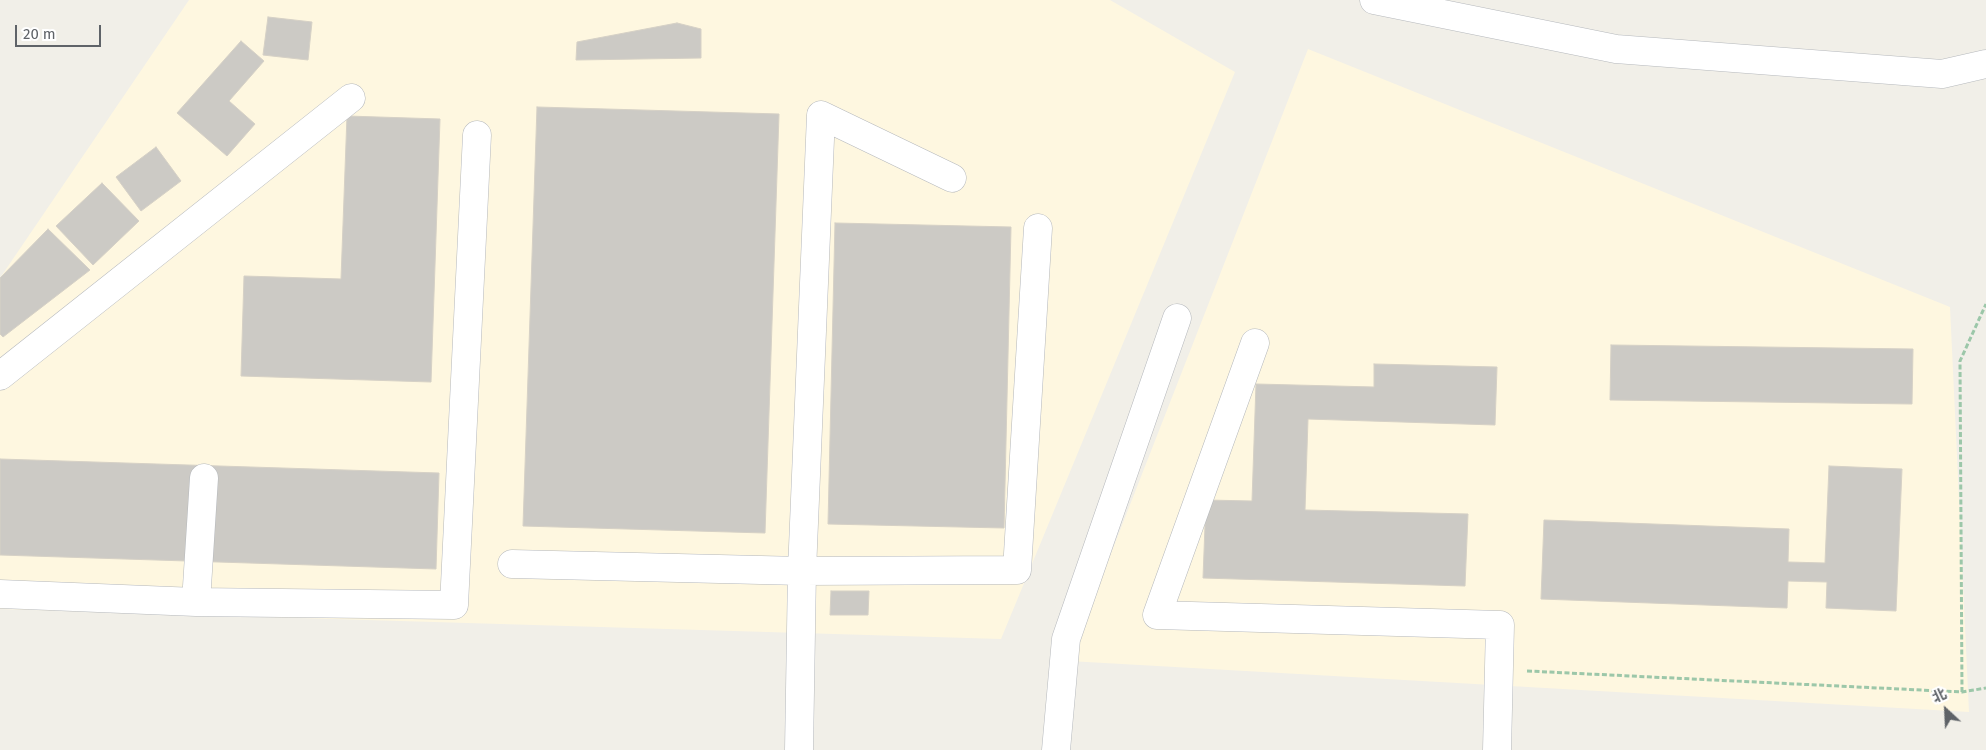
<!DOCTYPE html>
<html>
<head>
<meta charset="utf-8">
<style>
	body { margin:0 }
	#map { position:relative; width:1986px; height:750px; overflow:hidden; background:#f1efe8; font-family:"Fira Sans","Noto Sans SC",sans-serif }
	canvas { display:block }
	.north { position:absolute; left:1921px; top:685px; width:50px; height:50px; -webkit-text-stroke:4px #fff; paint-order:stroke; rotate:335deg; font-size:14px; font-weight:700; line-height:20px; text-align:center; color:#5f6368 }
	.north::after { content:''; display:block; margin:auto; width:18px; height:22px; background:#5f6368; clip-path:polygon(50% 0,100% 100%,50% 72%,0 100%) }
	.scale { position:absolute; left:15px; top:25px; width:86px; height:22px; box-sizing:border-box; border:2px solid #5f6368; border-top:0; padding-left:6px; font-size:15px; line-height:18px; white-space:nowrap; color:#5f6368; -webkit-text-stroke:4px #fff; paint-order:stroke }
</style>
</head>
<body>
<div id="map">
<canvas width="1986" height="750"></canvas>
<div class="north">北</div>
<div class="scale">20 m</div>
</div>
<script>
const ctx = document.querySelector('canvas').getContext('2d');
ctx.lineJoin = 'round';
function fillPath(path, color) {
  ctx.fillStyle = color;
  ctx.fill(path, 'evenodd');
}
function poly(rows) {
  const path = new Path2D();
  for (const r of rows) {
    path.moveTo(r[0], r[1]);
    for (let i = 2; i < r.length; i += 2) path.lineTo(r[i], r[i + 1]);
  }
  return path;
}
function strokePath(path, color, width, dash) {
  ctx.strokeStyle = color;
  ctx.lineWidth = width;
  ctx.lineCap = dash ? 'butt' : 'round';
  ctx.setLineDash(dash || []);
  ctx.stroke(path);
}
const commercial = poly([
	[189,0,1110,0,1235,72,1001,639,0,609,0,278],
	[1308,49,1950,307,1969,712,1069,661]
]);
const building = poly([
	[268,17,312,22,308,60,263,55,268,17],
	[677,23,701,29,701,58,576,60,577,42,677,23],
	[241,41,264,61,229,101,255,124,227,156,177,113,241,41],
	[537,107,779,114,765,533,523,526,537,107],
	[347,116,440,119,431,382,241,376,244,276,341,279,347,116],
	[156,147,181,181,141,211,116,177,156,147],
	[102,183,139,221,93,265,56,226,102,183],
	[835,223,1011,227,1004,528,828,524,835,223],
	[48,229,90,270,3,337,0,334,0,278,48,229],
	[1611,345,1913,349,1912,404,1610,400,1611,345],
	[1374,364,1497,367,1495,425,1308,419,1305,510,1468,514,1465,586,1203,578,1206,500,1252,501,1256,384,1374,387,1374,364],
	[0,459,439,473,436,569,0,555,0,459],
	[1829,466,1902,469,1896,611,1826,608,1827,582,1788,581,1787,608,1541,599,1544,520,1789,529,1788,562,1825,563,1829,466],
	[831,591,869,591,868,615,830,615,831,591]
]);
const path = poly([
	[1527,671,1962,692,1986,688],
	[1962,692,1960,361,1986,304]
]);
const minor = poly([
	[1374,0,1616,49,1942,74,1986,64],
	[1255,343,1157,615,1500,625,1497,750],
	[0,376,351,98],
	[512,564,802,571,1017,570,1038,228],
	[0,594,196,602,454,605,477,135],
	[196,602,204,478],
	[799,750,802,571,821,115,952,178],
	[1056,750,1066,639,1177,318]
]);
fillPath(commercial, '#fef7e0');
fillPath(building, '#cccac5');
strokePath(building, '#d6d1c6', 1);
strokePath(minor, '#b5b8bc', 29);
strokePath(path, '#9cc7a9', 3, [5, 2.5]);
strokePath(minor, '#fff', 28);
</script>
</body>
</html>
